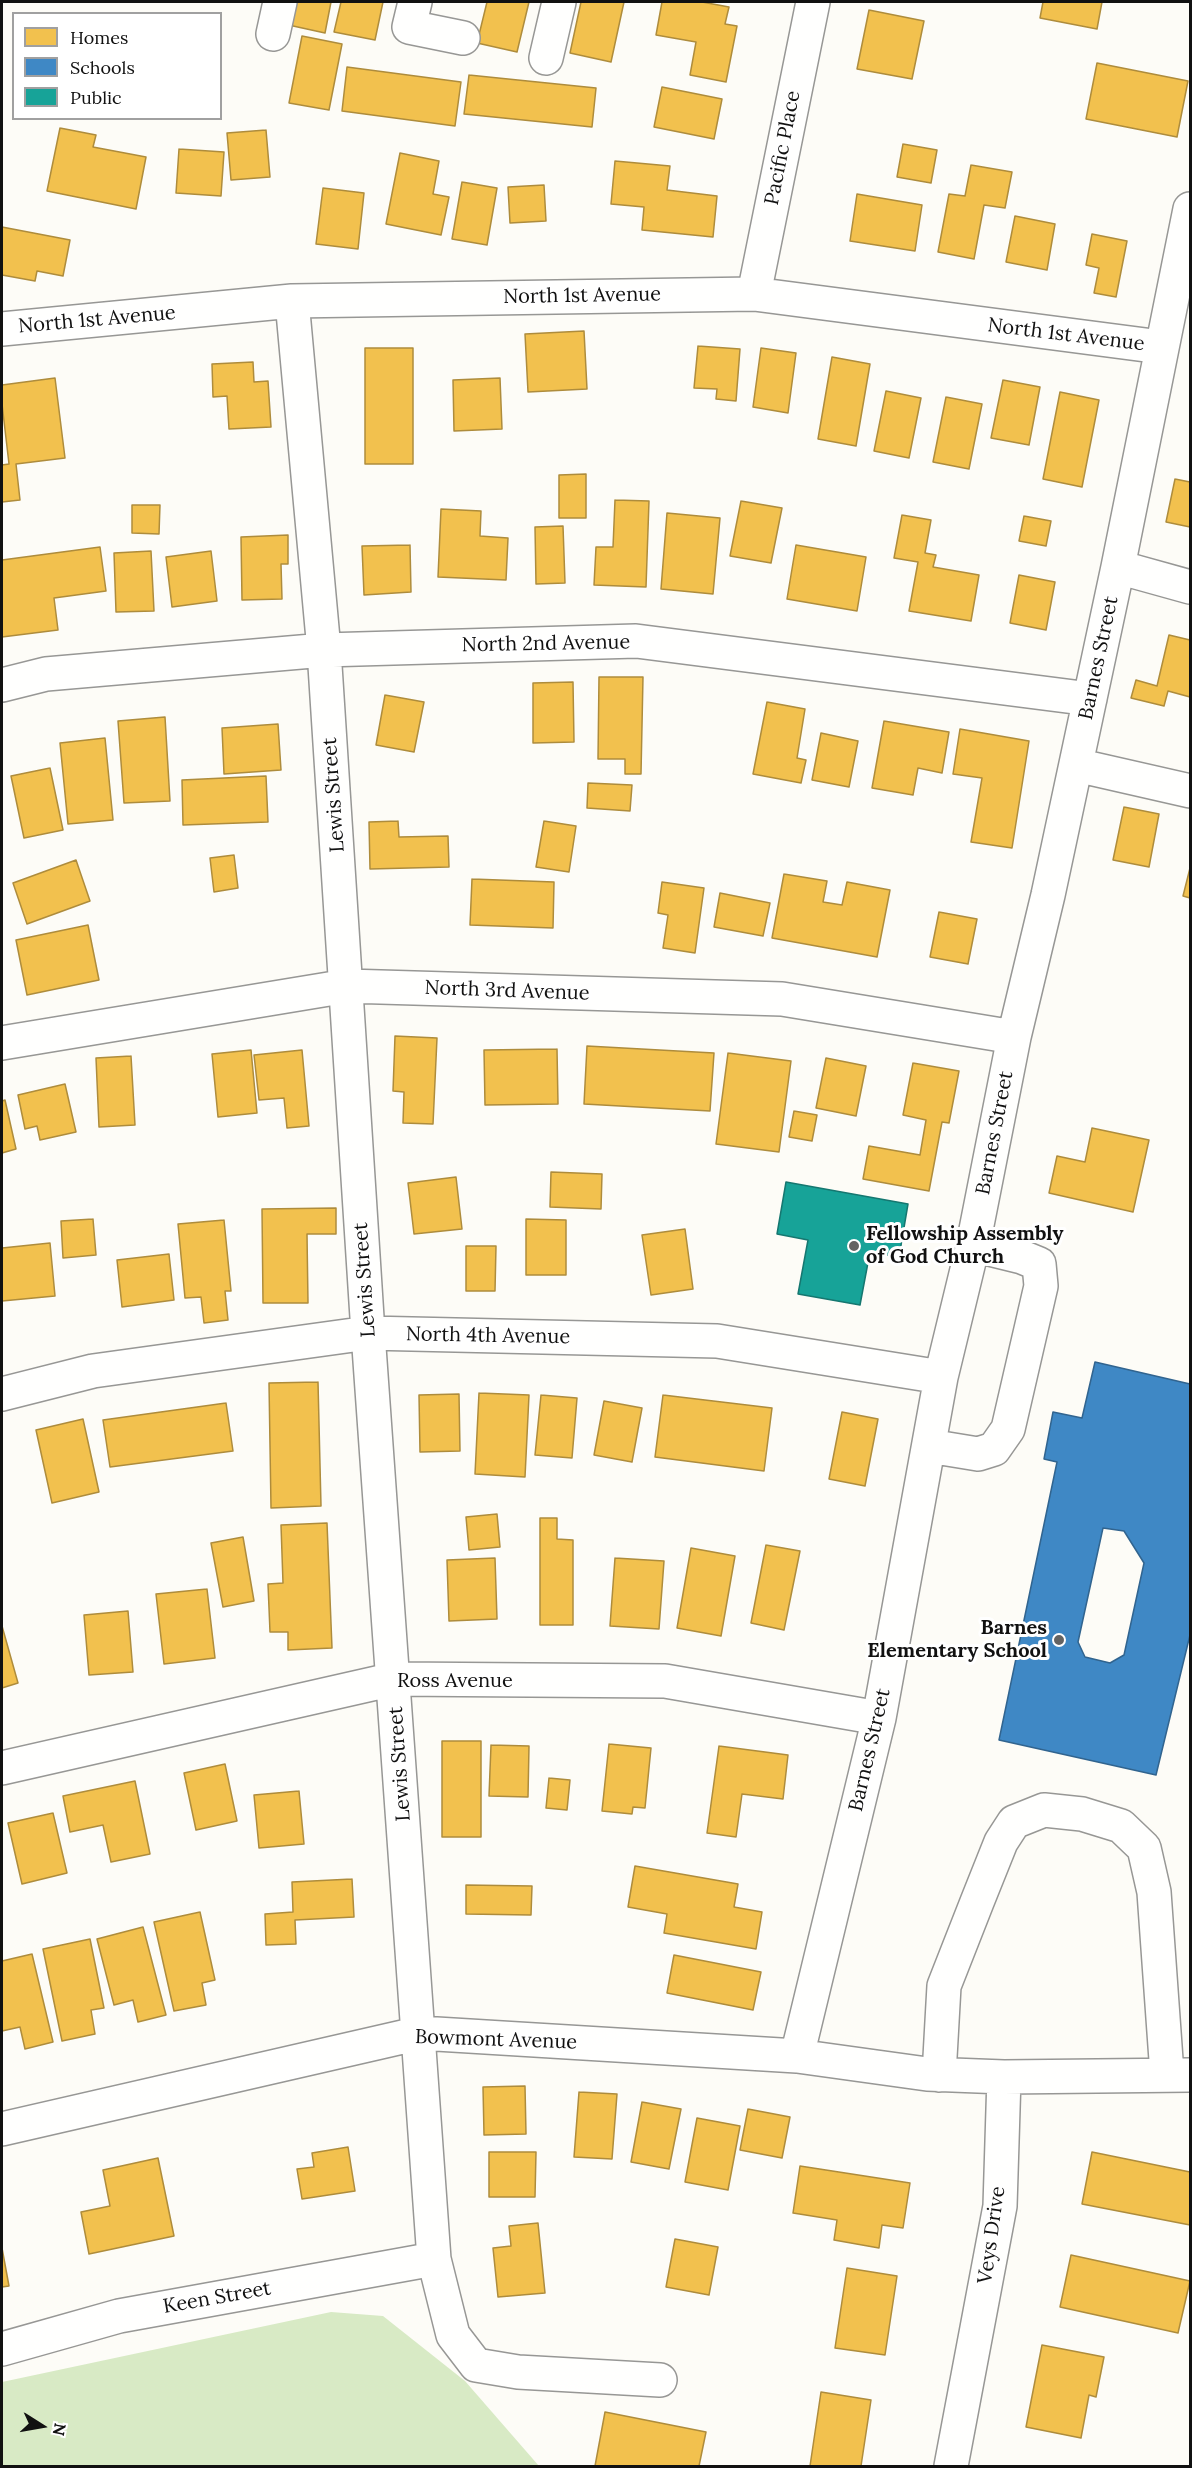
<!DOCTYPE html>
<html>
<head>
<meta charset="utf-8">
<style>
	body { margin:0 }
	#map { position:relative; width:1192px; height:2468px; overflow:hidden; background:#fdfcf7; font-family:Lora,serif }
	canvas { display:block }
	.frame { position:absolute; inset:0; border:3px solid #111; pointer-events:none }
	.legend { position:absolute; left:12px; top:12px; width:210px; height:108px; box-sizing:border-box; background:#fff; border:2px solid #a0a0a0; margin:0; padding:8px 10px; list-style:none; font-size:18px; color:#111 }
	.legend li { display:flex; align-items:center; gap:12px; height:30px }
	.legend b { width:30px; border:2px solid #a0a0a0 }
	.north { position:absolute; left:12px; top:2396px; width:60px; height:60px; -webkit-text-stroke:4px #fff; paint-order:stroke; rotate:101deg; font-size:16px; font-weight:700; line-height:24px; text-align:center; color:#111 }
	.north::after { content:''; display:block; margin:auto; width:21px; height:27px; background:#111; clip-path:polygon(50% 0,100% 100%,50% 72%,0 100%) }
</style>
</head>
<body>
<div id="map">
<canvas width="1192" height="2468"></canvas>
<div class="frame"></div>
<ul class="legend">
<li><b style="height:16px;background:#f2c14e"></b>Homes</li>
<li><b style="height:16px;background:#3f88c5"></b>Schools</li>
<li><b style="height:16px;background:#17a398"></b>Public</li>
</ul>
<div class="north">N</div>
</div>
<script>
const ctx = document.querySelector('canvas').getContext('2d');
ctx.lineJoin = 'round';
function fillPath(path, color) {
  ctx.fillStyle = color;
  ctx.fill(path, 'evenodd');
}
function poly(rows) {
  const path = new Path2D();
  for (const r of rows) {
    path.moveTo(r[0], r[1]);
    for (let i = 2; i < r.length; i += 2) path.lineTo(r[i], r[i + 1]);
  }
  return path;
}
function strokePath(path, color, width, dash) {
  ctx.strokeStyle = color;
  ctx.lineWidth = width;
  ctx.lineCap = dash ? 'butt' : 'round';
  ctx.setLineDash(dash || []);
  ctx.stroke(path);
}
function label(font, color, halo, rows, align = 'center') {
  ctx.font = font + ' Lora,serif';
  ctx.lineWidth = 6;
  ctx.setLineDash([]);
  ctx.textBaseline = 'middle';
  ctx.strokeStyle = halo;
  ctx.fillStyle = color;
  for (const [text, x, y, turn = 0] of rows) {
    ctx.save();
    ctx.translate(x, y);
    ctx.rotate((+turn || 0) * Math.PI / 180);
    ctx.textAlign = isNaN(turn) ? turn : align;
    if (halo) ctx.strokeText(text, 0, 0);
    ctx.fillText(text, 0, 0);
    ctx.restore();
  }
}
const forest = poly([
	[331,2312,383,2316,465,2381,539,2466,2,2466,2,2382]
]);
const homes = poly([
	[289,2,331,2,325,33,284,24,289,2],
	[341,2,383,2,375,40,334,32,341,2],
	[487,2,529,2,517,52,477,43,487,2],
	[581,2,624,2,611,62,570,53,581,2],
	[662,2,702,2,729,7,725,24,737,26,726,82,690,75,696,42,656,35,662,2],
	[1043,2,1102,2,1097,29,1040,18,1043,2],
	[869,10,924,21,912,79,857,69,869,10],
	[302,36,342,44,329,110,289,103,302,36],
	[1097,63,1188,81,1177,137,1086,119,1097,63],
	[347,67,461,82,455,126,342,111,347,67],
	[469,75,596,88,592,127,464,114,469,75],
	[662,87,722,99,714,139,654,127,662,87],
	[60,128,96,135,93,147,146,157,136,209,47,191,60,128],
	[266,130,270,177,231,180,227,133,266,130],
	[903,144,937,150,931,183,897,177,903,144],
	[179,149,224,152,221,196,176,193,179,149],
	[400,153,439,161,433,194,449,197,441,235,386,224,400,153],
	[615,161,670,166,667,190,717,196,713,237,642,230,644,207,611,204,615,161],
	[971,165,1012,172,1005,208,984,205,974,259,938,252,949,194,965,196,971,165],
	[462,182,497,188,487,245,452,239,462,182],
	[544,185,546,221,510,223,508,187,544,185],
	[323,188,364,193,358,249,316,244,323,188],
	[857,194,922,205,915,251,850,241,857,194],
	[1015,216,1055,224,1047,270,1006,262,1015,216],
	[2,227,70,240,63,276,37,271,35,281,2,275,2,227],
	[1092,234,1127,241,1116,297,1094,293,1099,268,1086,265,1092,234],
	[584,331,587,389,528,392,525,334,584,331],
	[698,346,740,349,736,401,716,399,717,389,694,388,698,346],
	[365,348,413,348,413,464,365,464,365,348],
	[761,348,796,353,788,413,753,407,761,348],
	[832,357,870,364,856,446,818,439,832,357],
	[253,362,254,382,268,381,271,427,229,429,227,396,213,397,212,364,253,362],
	[55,378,65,458,16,464,20,500,2,502,2,465,9,464,2,404,2,385,55,378],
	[500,378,502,429,454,431,453,380,500,378],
	[1003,380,1040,387,1029,445,991,438,1003,380],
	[886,391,921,398,909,458,874,451,886,391],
	[1060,392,1099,400,1082,487,1043,479,1060,392],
	[946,397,982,404,969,469,933,462,946,397],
	[586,474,586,518,559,518,559,475,586,474],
	[1175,479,1190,482,1190,527,1166,522,1175,479],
	[615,500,649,501,646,587,594,585,596,547,613,547,615,500],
	[741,501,782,508,771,563,730,556,741,501],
	[132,505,160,505,159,534,132,533,132,505],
	[441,509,481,511,480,536,508,538,506,580,438,577,441,509],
	[667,513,720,518,713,594,661,589,667,513],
	[902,515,931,520,925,553,936,555,933,567,979,575,971,621,909,611,918,562,894,558,902,515],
	[1024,516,1051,521,1046,546,1019,541,1024,516],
	[563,526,565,583,536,584,535,527,563,526],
	[288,535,288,564,281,564,282,599,242,600,241,537,288,535],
	[410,545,411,592,364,595,362,546,410,545],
	[796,545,866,557,857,611,787,599,796,545],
	[100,547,106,591,54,598,58,630,2,637,2,560,100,547],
	[151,551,154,611,116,612,114,553,151,551],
	[211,551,217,601,172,607,166,557,211,551],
	[1019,575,1055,582,1046,630,1010,623,1019,575],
	[1169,635,1190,640,1190,697,1168,691,1164,706,1131,698,1136,680,1157,686,1169,635],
	[599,677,643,677,641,774,625,774,625,759,598,759,599,677],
	[573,682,574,742,533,743,533,683,573,682],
	[385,695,424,702,414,752,376,745,385,695],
	[767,702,805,709,797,758,806,760,801,783,753,774,767,702],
	[165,717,170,801,124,803,118,721,165,717],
	[884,721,949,732,942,773,918,768,913,795,872,788,884,721],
	[278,724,281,770,224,774,222,728,278,724],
	[960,729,1029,741,1012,848,971,842,982,778,953,774,960,729],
	[821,733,858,741,849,787,812,780,821,733],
	[105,738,113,820,68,824,60,743,105,738],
	[50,768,63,830,24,838,11,776,50,768],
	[266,776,268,822,183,825,182,780,266,776],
	[588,783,632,785,630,811,587,808,588,783],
	[1124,807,1159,814,1149,867,1113,860,1124,807],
	[398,821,399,837,448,836,449,867,370,869,369,822,398,821],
	[544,821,576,826,569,872,536,867,544,821],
	[234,855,238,888,214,892,210,858,234,855],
	[76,860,90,901,27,924,13,883,76,860],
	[1190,868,1190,898,1183,896,1190,868],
	[784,874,827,881,823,902,842,905,847,882,890,890,877,957,772,938,784,874],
	[472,879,554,882,553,928,470,925,472,879],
	[662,882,704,888,695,953,663,948,668,915,658,913,662,882],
	[720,893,770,903,763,936,714,927,720,893],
	[939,912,977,919,968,964,930,957,939,912],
	[88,925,99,980,27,995,16,940,88,925],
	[395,1036,437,1038,433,1124,403,1123,404,1092,393,1091,395,1036],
	[587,1046,714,1053,710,1111,584,1104,587,1046],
	[557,1049,558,1104,485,1105,484,1050,557,1049],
	[251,1050,257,1113,218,1117,212,1054,251,1050],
	[302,1050,309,1126,287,1128,284,1098,259,1100,254,1055,302,1050],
	[728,1053,791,1061,779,1152,716,1144,728,1053],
	[131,1056,135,1125,99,1127,96,1058,131,1056],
	[826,1058,866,1066,856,1116,816,1108,826,1058],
	[913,1063,959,1071,949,1123,942,1122,929,1191,863,1179,869,1146,920,1155,926,1120,903,1115,913,1063],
	[65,1084,76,1132,40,1140,37,1126,25,1129,18,1095,65,1084],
	[5,1100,16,1149,2,1153,2,1101,5,1100],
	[794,1111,817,1115,812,1141,789,1137,794,1111],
	[1092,1128,1149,1140,1133,1212,1049,1193,1057,1156,1085,1162,1092,1128],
	[551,1172,602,1174,601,1209,550,1207,551,1172],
	[456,1177,462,1229,414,1234,408,1183,456,1177],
	[336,1208,336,1234,307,1234,308,1303,263,1303,262,1209,336,1208],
	[93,1219,96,1255,63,1258,61,1221,93,1219],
	[526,1219,566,1220,566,1275,526,1275,526,1219],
	[224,1220,231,1291,225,1291,228,1320,204,1323,201,1297,185,1298,178,1224,224,1220],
	[685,1229,693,1289,651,1295,642,1235,685,1229],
	[50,1243,55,1296,2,1301,2,1248,50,1243],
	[466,1246,496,1246,495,1291,466,1291,466,1246],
	[169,1254,174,1300,122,1307,117,1260,169,1254],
	[318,1382,321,1506,271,1508,269,1383,318,1382],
	[479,1393,529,1395,525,1477,475,1474,479,1393],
	[459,1394,460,1451,420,1452,419,1395,459,1394],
	[541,1395,577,1398,572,1458,535,1455,541,1395],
	[663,1395,772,1408,764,1471,655,1457,663,1395],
	[604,1401,642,1408,632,1462,594,1455,604,1401],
	[226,1403,233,1451,110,1467,103,1420,226,1403],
	[842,1412,878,1419,865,1486,829,1479,842,1412],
	[83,1419,99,1492,52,1503,36,1430,83,1419],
	[497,1514,500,1547,469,1550,466,1517,497,1514],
	[540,1518,557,1518,557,1539,573,1540,573,1625,540,1625,540,1518],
	[327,1523,332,1648,288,1650,288,1632,270,1632,268,1584,283,1583,281,1525,327,1523],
	[243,1537,254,1601,223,1607,211,1543,243,1537],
	[766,1545,800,1551,784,1630,751,1623,766,1545],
	[691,1548,735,1556,721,1636,677,1628,691,1548],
	[495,1558,497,1619,449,1621,447,1560,495,1558],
	[615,1558,664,1561,659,1629,610,1626,615,1558],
	[207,1589,215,1658,164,1664,156,1594,207,1589],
	[128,1611,133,1672,89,1675,84,1615,128,1611],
	[2,1626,18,1683,2,1688,2,1626],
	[442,1741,481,1741,481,1837,442,1837,442,1741],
	[609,1744,651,1748,645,1808,633,1807,632,1814,602,1811,609,1744],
	[491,1745,529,1746,528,1797,489,1796,491,1745],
	[719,1746,788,1755,783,1799,742,1794,736,1837,707,1833,719,1746],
	[225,1764,237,1821,196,1830,184,1773,225,1764],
	[549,1778,570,1780,567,1810,546,1808,549,1778],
	[135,1781,150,1854,111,1862,103,1825,70,1832,63,1796,135,1781],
	[299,1791,304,1844,259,1848,254,1795,299,1791],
	[53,1813,67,1873,22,1884,8,1823,53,1813],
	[635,1866,738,1884,734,1907,762,1912,756,1949,664,1933,667,1914,628,1907,635,1866],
	[352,1879,354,1917,295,1920,296,1944,266,1945,265,1914,293,1912,292,1882,352,1879],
	[466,1885,532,1886,531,1915,466,1914,466,1885],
	[200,1912,215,1980,202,1983,206,2005,174,2011,154,1922,200,1912],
	[143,1927,166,2015,138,2022,133,2000,114,2005,97,1939,143,1927],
	[90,1939,104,2008,91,2010,95,2034,62,2041,43,1949,90,1939],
	[32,1954,53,2042,25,2049,20,2027,2,2031,2,1961,32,1954],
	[674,1955,761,1972,753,2010,667,1993,674,1955],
	[525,2086,526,2134,484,2135,483,2087,525,2086],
	[579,2092,617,2094,612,2159,574,2157,579,2092],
	[642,2102,681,2109,669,2169,631,2162,642,2102],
	[748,2109,790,2117,782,2158,740,2150,748,2109],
	[697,2118,740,2126,728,2190,685,2182,697,2118],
	[348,2147,355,2191,302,2199,297,2169,314,2167,312,2153,348,2147],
	[489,2152,536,2152,535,2197,489,2197,489,2152],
	[1092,2152,1190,2172,1190,2225,1082,2204,1092,2152],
	[158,2158,174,2236,89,2254,81,2212,110,2206,103,2170,158,2158],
	[800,2166,910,2183,903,2228,882,2225,879,2248,834,2240,837,2220,793,2213,800,2166],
	[538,2223,545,2293,498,2297,493,2248,511,2246,509,2226,538,2223],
	[675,2239,718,2247,709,2295,666,2287,675,2239],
	[2,2248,9,2286,2,2287,2,2248],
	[1071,2255,1190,2281,1178,2333,1060,2307,1071,2255],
	[847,2268,897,2276,885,2355,835,2348,847,2268],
	[1042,2345,1104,2357,1096,2397,1089,2395,1081,2438,1026,2427,1042,2345],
	[821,2392,871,2400,861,2466,810,2466,821,2392],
	[605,2412,706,2432,699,2466,595,2466,605,2412]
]);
const schools = poly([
	[1095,1362,1190,1384,1190,1635,1156,1775,999,1740,1057,1462,1044,1459,1053,1412,1082,1418,1095,1362],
	[1103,1528,1124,1531,1144,1563,1124,1655,1110,1663,1085,1657,1078,1642,1103,1528]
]);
const public = poly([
	[786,1182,908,1204,899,1257,870,1252,860,1305,798,1294,808,1240,777,1234,786,1182]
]);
const minor = poly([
	[415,2,409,27,463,38],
	[273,34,280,2],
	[546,58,559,2],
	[754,294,813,2],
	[292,301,324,650,368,1333,434,2259,453,2335,476,2365,518,2372,660,2380],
	[2,329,292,301,754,294,1161,347],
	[1118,567,1190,587],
	[2,685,46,674,324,650,636,641,1090,699],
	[1076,765,1190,791],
	[2,1043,347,986,782,999,1014,1037],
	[2,1394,93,1371,368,1333,717,1341,941,1377],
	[929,1446,978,1454,994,1449,1008,1429,1041,1286,1039,1264,1022,1257,973,1245],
	[2,1768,394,1679,665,1681,879,1718],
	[797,2056,879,1718,941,1377,973,1245,1014,1037,1048,895,1118,567,1190,209],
	[939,2075,944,1986,977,1902,1001,1842,1014,1822,1044,1810,1082,1814,1121,1826,1144,1848,1154,1892,1167,2074],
	[1004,2077,1190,2075],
	[2,2129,420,2033,797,2056,927,2074,1004,2077,1000,2206,951,2466],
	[2,2349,119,2316,434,2259]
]);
const markers = [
	[854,1246,6,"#646362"],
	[1059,1640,6,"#646362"]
];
const streetNames = [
	["Pacific Place",783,148,-79],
	["North 1st Avenue",582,296,-1],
	["North 1st Avenue",97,320,-5],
	["North 1st Avenue",1066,335,7],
	["North 2nd Avenue",546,644,-1],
	["Barnes Street",1099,658,-78],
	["Lewis Street",334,795,-94],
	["North 3rd Avenue",507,991,2],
	["Barnes Street",995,1133,-79],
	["Lewis Street",365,1280,-94],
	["North 4th Avenue",488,1336,1],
	["Ross Avenue",455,1681],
	["Barnes Street",870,1750,-77],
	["Lewis Street",400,1764,-94],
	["Bowmont Avenue",496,2040,2],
	["Veys Drive",992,2235,-82],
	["Keen Street",217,2298,-10]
];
const poiNames = [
	["Fellowship Assembly",866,1234],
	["of God Church",866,1257],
	["Barnes",1047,1628,"right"],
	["Elementary School",1047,1651,"right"]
];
fillPath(forest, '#d8eac5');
fillPath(homes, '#f2c14e');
strokePath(homes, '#ae8c3c', 1.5);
fillPath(schools, '#3f88c5');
strokePath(schools, '#31648f', 1.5);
fillPath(public, '#17a398');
strokePath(public, '#157770', 1.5);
strokePath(minor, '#979795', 36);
strokePath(minor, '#fffffe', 33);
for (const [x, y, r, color] of markers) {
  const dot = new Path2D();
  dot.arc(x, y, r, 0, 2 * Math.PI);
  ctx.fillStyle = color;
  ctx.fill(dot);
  strokePath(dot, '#fff', 2);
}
label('20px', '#111', '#fff', streetNames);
label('bold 20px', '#111', '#fff', poiNames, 'left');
</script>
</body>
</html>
